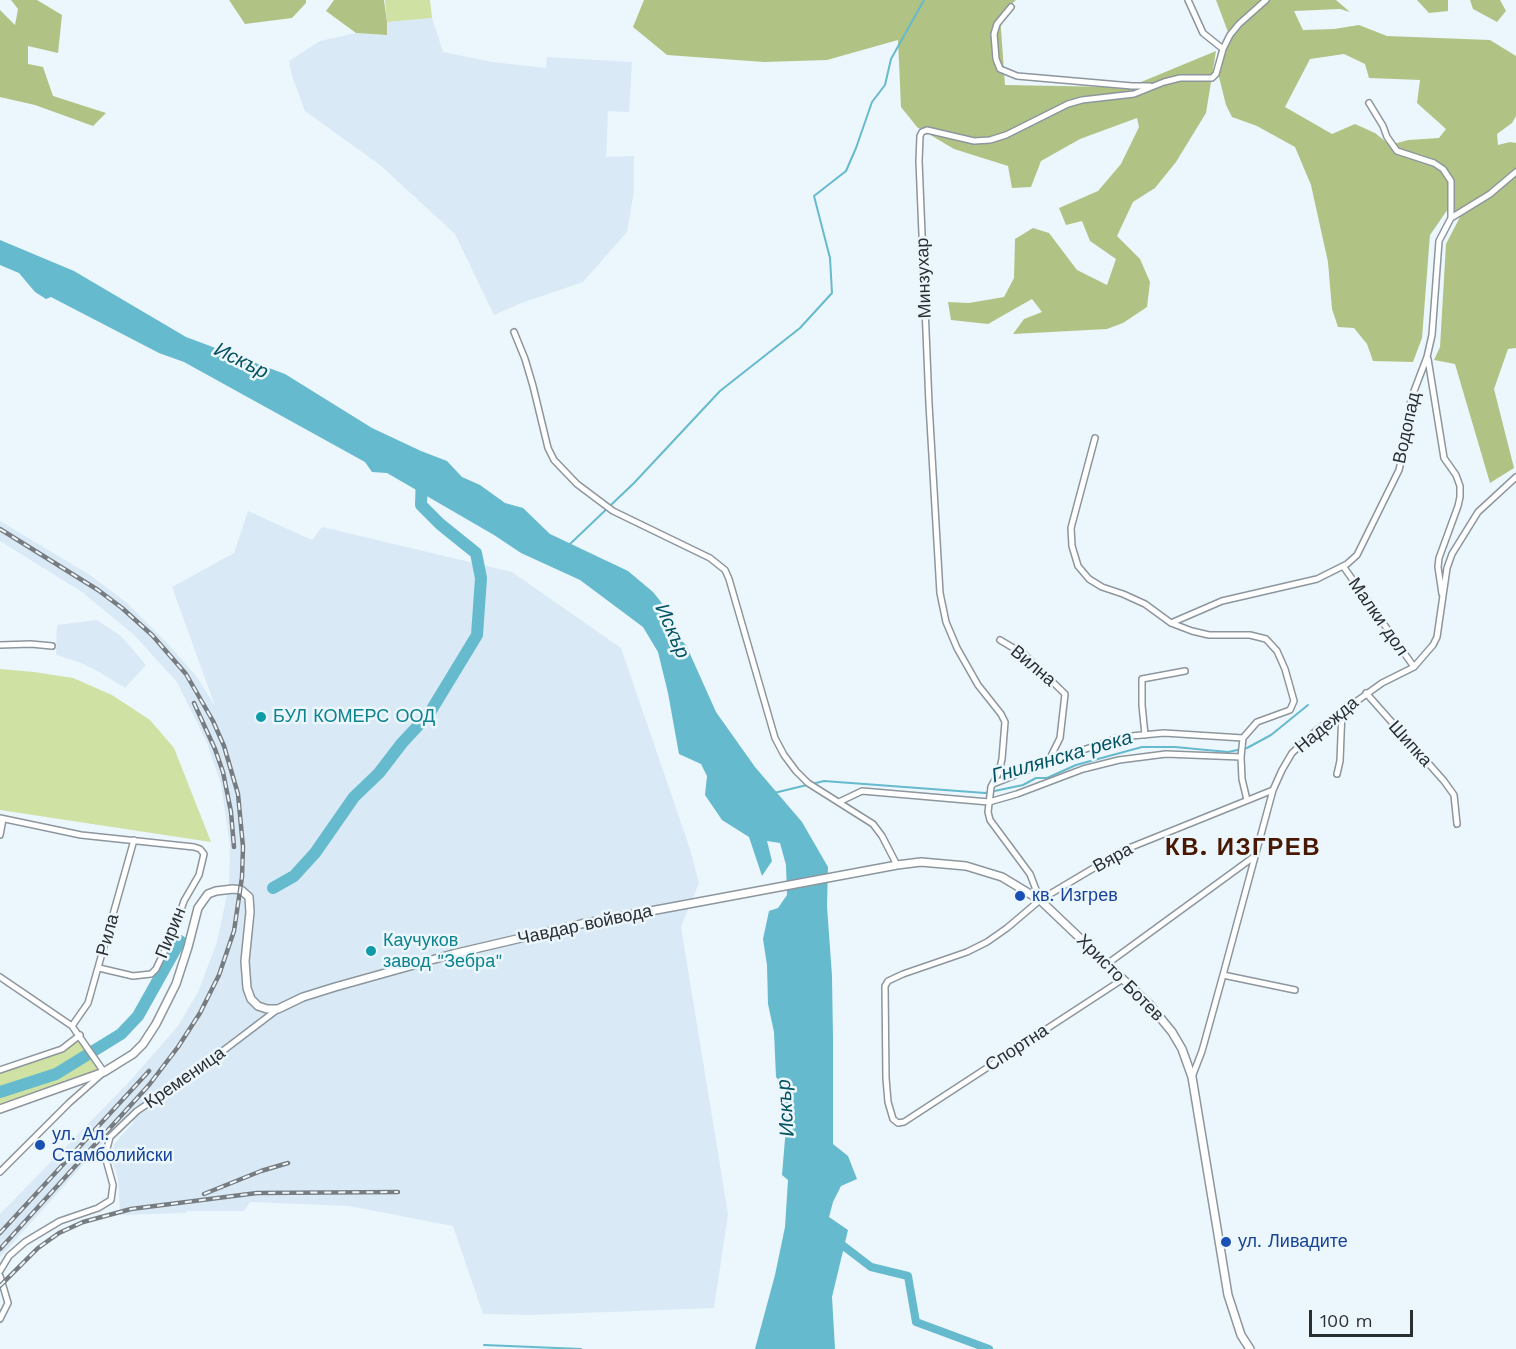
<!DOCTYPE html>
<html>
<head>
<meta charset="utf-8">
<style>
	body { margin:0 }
	#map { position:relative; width:1516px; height:1349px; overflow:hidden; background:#ecf6fd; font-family:"Work Sans",sans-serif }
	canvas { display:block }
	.scale { position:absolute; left:1309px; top:1310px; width:104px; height:27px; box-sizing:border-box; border:3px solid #2c2f32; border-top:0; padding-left:8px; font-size:18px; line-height:21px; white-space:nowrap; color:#2c2f32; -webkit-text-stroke:4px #ecf6fd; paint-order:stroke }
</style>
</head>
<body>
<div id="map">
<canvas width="1516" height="1349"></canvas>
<div class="scale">100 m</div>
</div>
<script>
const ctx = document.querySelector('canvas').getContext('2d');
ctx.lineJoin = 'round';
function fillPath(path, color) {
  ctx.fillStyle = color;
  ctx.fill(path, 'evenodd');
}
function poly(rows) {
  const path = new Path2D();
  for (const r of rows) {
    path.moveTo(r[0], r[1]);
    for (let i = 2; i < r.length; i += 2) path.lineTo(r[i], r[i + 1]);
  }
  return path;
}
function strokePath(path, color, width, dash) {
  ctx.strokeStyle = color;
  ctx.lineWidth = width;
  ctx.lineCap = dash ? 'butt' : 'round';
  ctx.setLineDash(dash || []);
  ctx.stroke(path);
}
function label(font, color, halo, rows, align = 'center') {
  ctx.font = font + ' "Work Sans",sans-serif';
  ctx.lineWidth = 5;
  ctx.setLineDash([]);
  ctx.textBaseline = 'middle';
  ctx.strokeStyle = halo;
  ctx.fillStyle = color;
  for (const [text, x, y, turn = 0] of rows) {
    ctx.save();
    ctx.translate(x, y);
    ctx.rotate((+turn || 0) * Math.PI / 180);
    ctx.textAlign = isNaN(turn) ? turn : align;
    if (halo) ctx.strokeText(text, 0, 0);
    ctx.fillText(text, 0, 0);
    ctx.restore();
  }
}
const built = poly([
	[432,18,443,52,492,62,546,68,547,57,632,62,629,112,608,111,606,157,634,156,634,191,627,232,583,282,524,302,494,315,455,234,380,165,305,111,292,76,289,61,320,41,356,33,386,35,387,22],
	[248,511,312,540,322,527,512,572,621,648,690,849,699,883,681,927,728,1214,714,1308,529,1315,483,1314,453,1226,349,1206,250,1202,244,1211,188,1211,186,1213,120,1215,118,1178,112,1160,114,1144,133,1123,136,1106,0,1257,0,1214,129,1082,178,1026,198,992,217,942,229,885,230,845,221,784,207,743,177,682,134,635,82,592,0,541,0,521,90,575,127,603,167,643,197,677,215,706,172,587,234,553],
	[97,620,121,636,146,665,125,688,101,673,79,662,56,655,57,625]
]);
const green = poly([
	[385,0,430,0,432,18,387,22],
	[0,669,34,672,73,678,112,695,150,720,174,748,211,842,0,810],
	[80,1035,104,1072,0,1109,0,1070,61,1049]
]);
const forest = poly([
	[11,0,37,0,62,15,58,53,28,46,28,64,43,67,53,96,106,113,93,126,35,105,0,97,0,10,15,25,18,9],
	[229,0,306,0,306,3,292,18,245,24],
	[334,0,384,0,387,22,387,35,356,33,326,11],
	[644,0,1016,0,1000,15,1005,85,1114,87,1141,82,1216,51,1206,113,1176,162,1155,188,1133,202,1117,236,1140,259,1150,282,1147,307,1123,323,1107,329,1013,334,1024,319,1042,312,1032,299,988,324,951,320,948,302,969,303,1004,297,1014,278,1015,239,1033,228,1049,233,1077,270,1107,285,1116,259,1090,241,1082,221,1066,225,1059,208,1098,191,1121,164,1139,127,1137,118,1080,139,1041,161,1031,187,1012,188,1008,166,954,149,917,127,901,107,898,40,827,60,764,62,667,55,633,27],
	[1216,0,1336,0,1350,12,1340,9,1294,11,1303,30,1334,29,1359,25,1387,36,1490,40,1516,56,1516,116,1512,123,1497,134,1498,145,1510,142,1516,143,1516,348,1508,349,1494,389,1514,468,1490,483,1455,364,1434,360,1440,347,1446,244,1461,215,1448,209,1430,235,1422,338,1413,362,1373,361,1367,344,1354,328,1338,327,1332,309,1328,262,1311,185,1295,147,1257,126,1232,117,1226,105,1217,69,1218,51,1228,32],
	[1344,54,1365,64,1369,78,1420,80,1417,103,1446,129,1439,138,1408,140,1390,145,1375,133,1355,124,1332,134,1285,107,1310,59],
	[1417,0,1448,0,1448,11,1429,13],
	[1470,0,1500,0,1506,11,1497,22,1473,9]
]);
const water = poly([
	[0,240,74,271,186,337,285,374,372,428,421,451,447,461,462,477,480,485,505,503,523,508,550,534,628,571,653,592,673,617,678,637,686,645,716,712,755,767,802,822,828,867,827,906,832,976,833,1039,833,1144,848,1156,857,1179,841,1186,833,1202,829,1217,848,1230,832,1297,835,1349,755,1349,775,1275,785,1227,788,1180,782,1175,786,1127,785,1088,776,1077,774,1032,768,1004,767,965,763,939,769,911,778,908,787,895,786,865,780,843,767,841,772,861,762,876,749,837,722,820,705,795,707,776,701,764,679,754,668,693,658,652,643,627,580,580,521,553,494,535,387,473,372,472,365,462,184,362,159,353,51,297,46,299,35,292,19,273,0,265]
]);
const stream = poly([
	[570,544,634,483,720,391,800,328,832,293,830,258,814,196,846,171,856,148,872,102,885,85,891,59,924,0],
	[812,784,824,781,985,793,1023,785,1036,778,1047,778,1076,765,1142,747,1175,747,1228,752,1247,748,1271,735,1308,705],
	[774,793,807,785],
	[484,1345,581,1349]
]);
const canal = poly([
	[837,1241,871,1267,908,1276,916,1322,989,1349]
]);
const river = poly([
	[273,888,294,876,315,853,354,797,379,773,402,743,429,714,477,635,481,578,476,553,440,524,421,505,422,477],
	[0,1092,56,1074,121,1034,138,1016,180,941]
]);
const minor = poly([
	[1011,7,997,24,994,34,996,59,1000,69,1017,76,1132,86,1150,86],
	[1223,49,1230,35,1239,24,1266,0],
	[1451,218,1490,194,1516,172],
	[514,332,525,359,533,386,548,448,554,460,577,484,613,511,710,558,725,570,729,579,775,738,784,755,796,771,808,783,873,824,882,836,897,865],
	[1428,359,1444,458,1456,475,1460,486,1460,497,1458,506,1439,558,1438,567,1442,594],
	[1095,438,1071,528,1072,546,1078,566,1089,579,1102,587,1123,594,1145,604,1171,623,1192,631,1209,635,1250,635,1266,639,1277,651,1285,669,1294,701,1290,710,1257,722,1243,738],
	[1343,566,1414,667],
	[1171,623,1222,601,1317,579,1347,564,1357,555,1399,470,1406,440,1411,399,1427,357,1432,335,1439,241,1451,218,1451,181,1443,169,1434,163,1397,151,1387,137,1383,126,1369,103],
	[1000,640,1025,655,1065,694,1060,738,1048,762],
	[0,645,31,644,52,646],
	[1366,693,1444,781,1454,795,1457,824],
	[1145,735,1142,705,1142,679,1185,671],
	[1241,757,1242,779,1247,800],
	[1337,774,1340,761,1342,710],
	[993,784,1048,762,1115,739,1131,736,1164,733,1243,738],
	[839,802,862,791,989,802,1017,794,1083,769,1119,760,1166,754,1241,757,1243,738],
	[0,818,81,835,194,847,200,849,204,854,199,875,184,901,174,931,156,969,151,974,133,976,99,968],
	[0,835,3,819],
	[1040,900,1030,874,990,820,988,812,991,787,999,772,1002,759,1005,722,1001,714,978,685,957,648,946,622,940,593,929,404,919,161,920,136,922,132,927,130,974,141,990,140,1006,135,1068,104,1082,100,1134,94,1164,82,1180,78,1212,78,1216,74,1223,49,1203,33,1188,0],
	[1107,964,1255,856],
	[1223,975,1295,990],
	[0,977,72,1026,104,1072,69,1103,0,1172],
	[1123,979,904,1122,898,1123,893,1119,888,1102,886,1078,885,986,888,981,903,974,967,952,987,942,1007,928,1040,900,1124,850,1273,790],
	[72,1026,88,1003,134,840],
	[0,1070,62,1049,80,1035],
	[1192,1077,1202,1051,1223,975,1273,790,1282,770,1292,753,1318,729,1382,683,1414,667,1433,645,1437,637,1447,568,1452,554,1478,512,1516,477],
	[0,1271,9,1256,25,1242,60,1221,98,1208,111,1200,113,1185,105,1156,110,1137,137,1111,199,1069,278,1009],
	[0,1276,8,1303,0,1319]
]);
const tertiary = poly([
	[0,1109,104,1072,133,1054,143,1044,156,1024,176,984,188,947,198,908,208,894,216,891,233,889,241,890,249,897,250,912,245,961,247,988,251,999,258,1006,267,1009,278,1009,303,997,335,987,453,954,581,924,897,865,921,862,966,866,1002,877,1040,900,1149,1004,1172,1032,1182,1049,1192,1077,1228,1295,1241,1335,1250,1349]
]);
const rail = poly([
	[0,529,98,590,122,608,152,635,186,674,213,721,224,746,238,794,243,847,242,877,234,931,219,975,200,1013,178,1047,149,1085,0,1249],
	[194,703,215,749,223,772,231,812,234,847],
	[204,1194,261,1171,288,1163],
	[0,1233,149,1071],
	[0,1286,38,1248,59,1233,83,1222,131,1209,257,1193,398,1192]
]);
const markers = [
	[261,717,6,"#0f9aa8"],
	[1020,896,6,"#1a4fb4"],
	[371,951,6,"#0f9aa8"],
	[40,1145,6,"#1a4fb4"],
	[1226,1242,6,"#1a4fb4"]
];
const streetNames = [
	["Минзухар",924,278,-92],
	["Водопад",1407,428,-78],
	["Малки дол",1378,617,55],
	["Вилна",1033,666,40],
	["Надежда",1327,725,-40],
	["Шипка",1410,744,48],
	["Вяра",1113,858,-29],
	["Чавдар войвода",585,925,-12],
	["Пирин",171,933,-68],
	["Рила",108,935,-75],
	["Христо Ботев",1120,978,45],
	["Спортна",1017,1048,-33],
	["Кременица",185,1078,-35]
];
const cultureNames = [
	["БУЛ КОМЕРС ООД",273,717],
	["Каучуков",383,941],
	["завод \"Зебра\"",383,962]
];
const transitNames = [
	["кв. Изгрев",1032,896],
	["ул. Ал.",52,1135],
	["Стамболийски",52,1156],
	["ул. Ливадите",1238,1242]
];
const waterNames = [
	["Искър",241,361,26],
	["Искър",672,631,66],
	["Гнилянска река",1062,757,-16],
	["Искър",786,1108,-94]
];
const districtNames = [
	["КВ. ИЗГРЕВ",1243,848]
];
fillPath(built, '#d9eaf6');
fillPath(green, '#cfe1a3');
fillPath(forest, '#b1c384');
fillPath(water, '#65bacd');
strokePath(stream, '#65bacd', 2);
strokePath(canal, '#65bacd', 8);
strokePath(river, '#65bacd', 12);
strokePath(minor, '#8d969d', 8);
strokePath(tertiary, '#8d969d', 10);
strokePath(minor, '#fff', 5);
strokePath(tertiary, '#fff', 7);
strokePath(rail, '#777c81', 4.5);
strokePath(rail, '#ecf6fd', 2, [7]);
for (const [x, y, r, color] of markers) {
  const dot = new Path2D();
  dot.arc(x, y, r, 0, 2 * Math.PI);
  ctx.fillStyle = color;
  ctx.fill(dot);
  strokePath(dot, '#ecf6fd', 2);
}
label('18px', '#2c2f32', '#ecf6fd', streetNames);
label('18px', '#0d838f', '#ecf6fd', cultureNames, 'left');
label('18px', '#164399', '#ecf6fd', transitNames, 'left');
label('italic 20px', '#045361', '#ecf6fd', waterNames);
ctx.letterSpacing = '1.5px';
label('bold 24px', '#481802', '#ecf6fd', districtNames);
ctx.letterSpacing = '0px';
</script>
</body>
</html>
